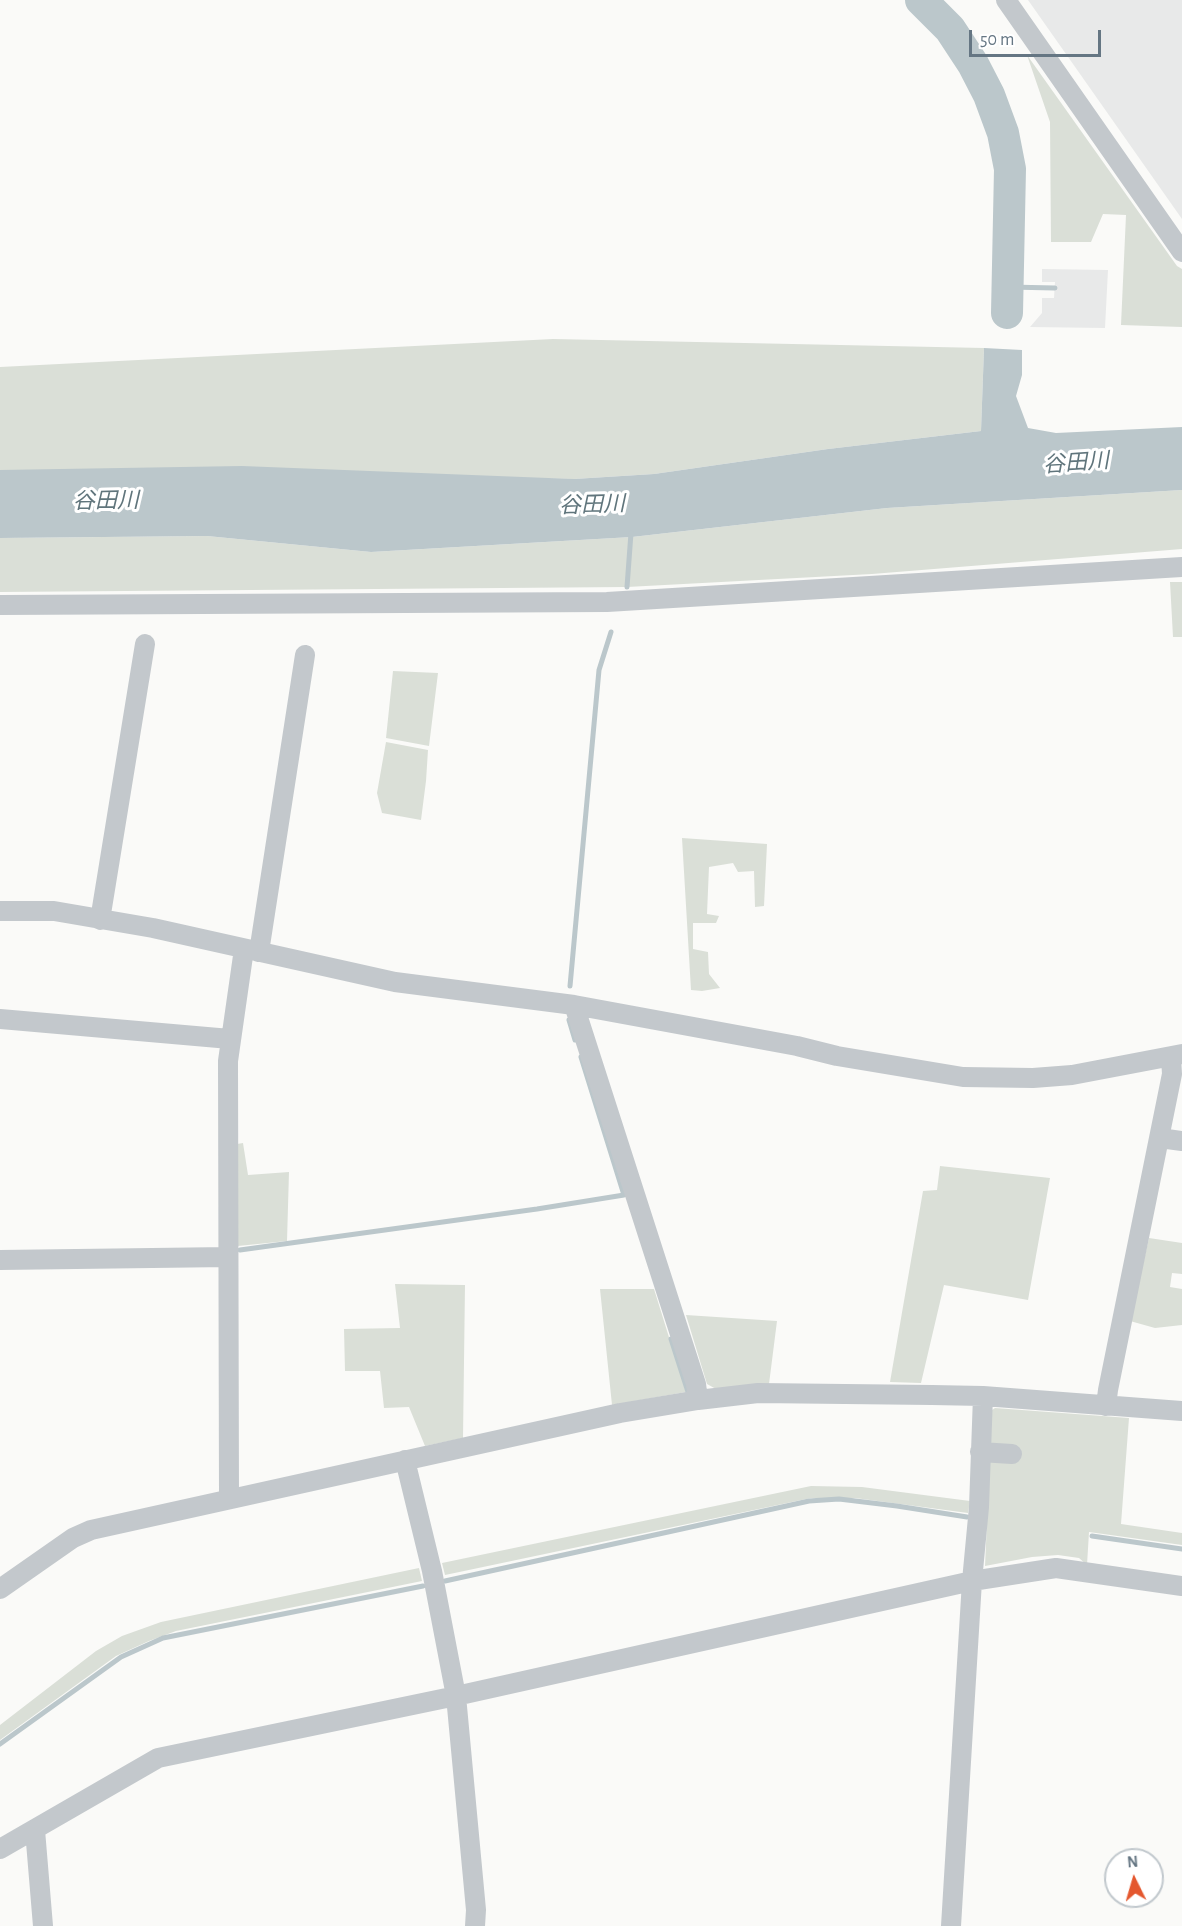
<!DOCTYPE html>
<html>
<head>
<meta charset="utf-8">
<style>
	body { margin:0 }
	#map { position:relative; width:1182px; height:1926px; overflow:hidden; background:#fafaf8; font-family:"Alegreya Sans",sans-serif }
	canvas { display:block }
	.north { position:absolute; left:1104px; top:1848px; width:60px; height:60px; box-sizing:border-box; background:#fff; border:2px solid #c1c8cd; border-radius:50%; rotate:355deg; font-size:16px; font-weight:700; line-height:24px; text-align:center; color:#657683 }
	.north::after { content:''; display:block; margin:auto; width:21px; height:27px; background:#e4572e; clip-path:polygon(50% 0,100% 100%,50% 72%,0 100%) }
	.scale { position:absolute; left:969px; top:30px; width:132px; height:27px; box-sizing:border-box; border:3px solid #657683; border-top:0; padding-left:8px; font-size:18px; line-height:21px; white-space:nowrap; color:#657683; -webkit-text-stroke:4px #fff; paint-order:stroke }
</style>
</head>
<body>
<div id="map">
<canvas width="1182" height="1926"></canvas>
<div class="north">N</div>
<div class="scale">50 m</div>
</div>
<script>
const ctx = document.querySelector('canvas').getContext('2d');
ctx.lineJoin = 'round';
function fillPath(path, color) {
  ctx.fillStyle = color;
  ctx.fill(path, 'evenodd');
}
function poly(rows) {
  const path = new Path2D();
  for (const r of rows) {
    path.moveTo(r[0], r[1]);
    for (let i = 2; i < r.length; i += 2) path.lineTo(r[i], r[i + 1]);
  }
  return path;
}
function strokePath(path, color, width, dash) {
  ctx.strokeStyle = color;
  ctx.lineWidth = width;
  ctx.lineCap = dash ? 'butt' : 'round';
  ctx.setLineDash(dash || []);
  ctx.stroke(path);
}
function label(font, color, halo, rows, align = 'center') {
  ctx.font = font + ' "Alegreya Sans","Noto Sans JP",sans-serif';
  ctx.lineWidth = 6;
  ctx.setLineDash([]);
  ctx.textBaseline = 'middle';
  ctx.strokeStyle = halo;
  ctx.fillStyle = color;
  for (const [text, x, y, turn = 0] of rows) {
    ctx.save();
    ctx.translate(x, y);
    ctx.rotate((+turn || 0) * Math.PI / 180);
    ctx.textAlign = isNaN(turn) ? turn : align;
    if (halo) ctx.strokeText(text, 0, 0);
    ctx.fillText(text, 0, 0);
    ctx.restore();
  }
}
const built = poly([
	[1028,0,1182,0,1182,219],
	[1042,269,1108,270,1105,328,1030,327,1042,313,1042,298,1054,298,1055,282,1042,282]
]);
const green = poly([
	[1027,55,1177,266,1182,269,1182,327,1121,325,1126,215,1103,214,1091,242,1051,242,1050,122],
	[553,339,984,348,981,431,828,449,654,474,574,479,0,470,0,367],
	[1182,490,1182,549,872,574,627,587,0,592,0,538,207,536,371,552,632,537,887,508],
	[1170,582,1182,582,1182,637,1173,637],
	[393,671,438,673,429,746,386,738],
	[386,742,428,750,426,781,421,820,382,813,377,793],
	[682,838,767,844,764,906,755,907,754,871,738,872,733,863,709,867,707,914,719,916,716,923,693,923,693,949,708,952,709,974,720,988,702,991,691,990],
	[243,1143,248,1175,289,1172,287,1241,238,1246,237,1144],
	[940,1166,1050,1178,1028,1300,944,1285,921,1383,890,1382,923,1191,937,1190],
	[1149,1238,1182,1243,1182,1274,1172,1273,1170,1287,1182,1289,1182,1325,1155,1328,1130,1321],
	[395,1284,465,1285,463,1438,425,1446,409,1407,384,1408,380,1371,345,1371,344,1329,400,1328],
	[600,1289,654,1289,686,1392,612,1405],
	[686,1315,777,1321,769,1384,716,1389,707,1384],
	[995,1408,1129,1418,1121,1524,1182,1533,1182,1545,1089,1532,1087,1565,1079,1558,1058,1555,1032,1557,985,1566,992,1410],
	[811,1486,862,1487,970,1501,968,1513,855,1498,811,1498,445,1575,442,1563],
	[419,1568,422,1581,176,1631,149,1641,116,1656,0,1740,0,1725,96,1651,122,1636,161,1622]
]);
const water = poly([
	[984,348,1022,350,1022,375,1016,396,1028,428,1056,433,1182,427,1182,490,887,508,632,537,371,552,207,536,0,538,0,470,242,466,574,479,654,474,828,449,981,431]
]);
const stream = poly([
	[1008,287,1055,288],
	[627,587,631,533],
	[570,986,599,670,611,632],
	[569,1020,575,1040],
	[240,1250,537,1209,624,1195,581,1057],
	[671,1339,688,1392],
	[1092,1536,1182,1549],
	[445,1581,809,1501,839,1499,897,1506,967,1517],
	[0,1744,121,1657,163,1638,423,1586]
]);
const river = poly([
	[921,0,950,29,973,64,989,95,1003,133,1010,169,1007,313]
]);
const minor = poly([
	[1006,0,1182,252],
	[0,605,607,602,1182,567],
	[0,911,54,911,153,928,395,982,574,1005,797,1046,837,1056,963,1077,1033,1078,1072,1075,1182,1054],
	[100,920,145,644],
	[259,952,305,655],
	[574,1005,696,1384,698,1400],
	[0,1019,230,1039],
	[1160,1138,1182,1141],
	[0,1260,228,1257],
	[1106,1406,1108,1390,1172,1074,1171,1057],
	[980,1452,1012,1454],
	[405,1460,432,1571,456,1696,476,1910,475,1926],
	[229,1499,228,1061,244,949],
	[0,1589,73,1538,91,1530,620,1413,698,1400,758,1393,932,1395,983,1396,1182,1411],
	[35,1830,43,1926],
	[0,1849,158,1758,456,1696,972,1581,1056,1568,1182,1586],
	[951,1926,972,1581,979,1507,983,1396]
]);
const waterNames = [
	["谷田川",1076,463,-4],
	["谷田川",106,501,-1],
	["谷田川",592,505,-2]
];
fillPath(built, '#e8e9e9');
fillPath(green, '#dadfd7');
fillPath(water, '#bbc7cb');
strokePath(stream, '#bbc7cb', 5);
strokePath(river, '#bbc7cb', 32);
strokePath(minor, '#c3c8cc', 20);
label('italic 22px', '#60757c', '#fff', waterNames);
</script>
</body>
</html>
